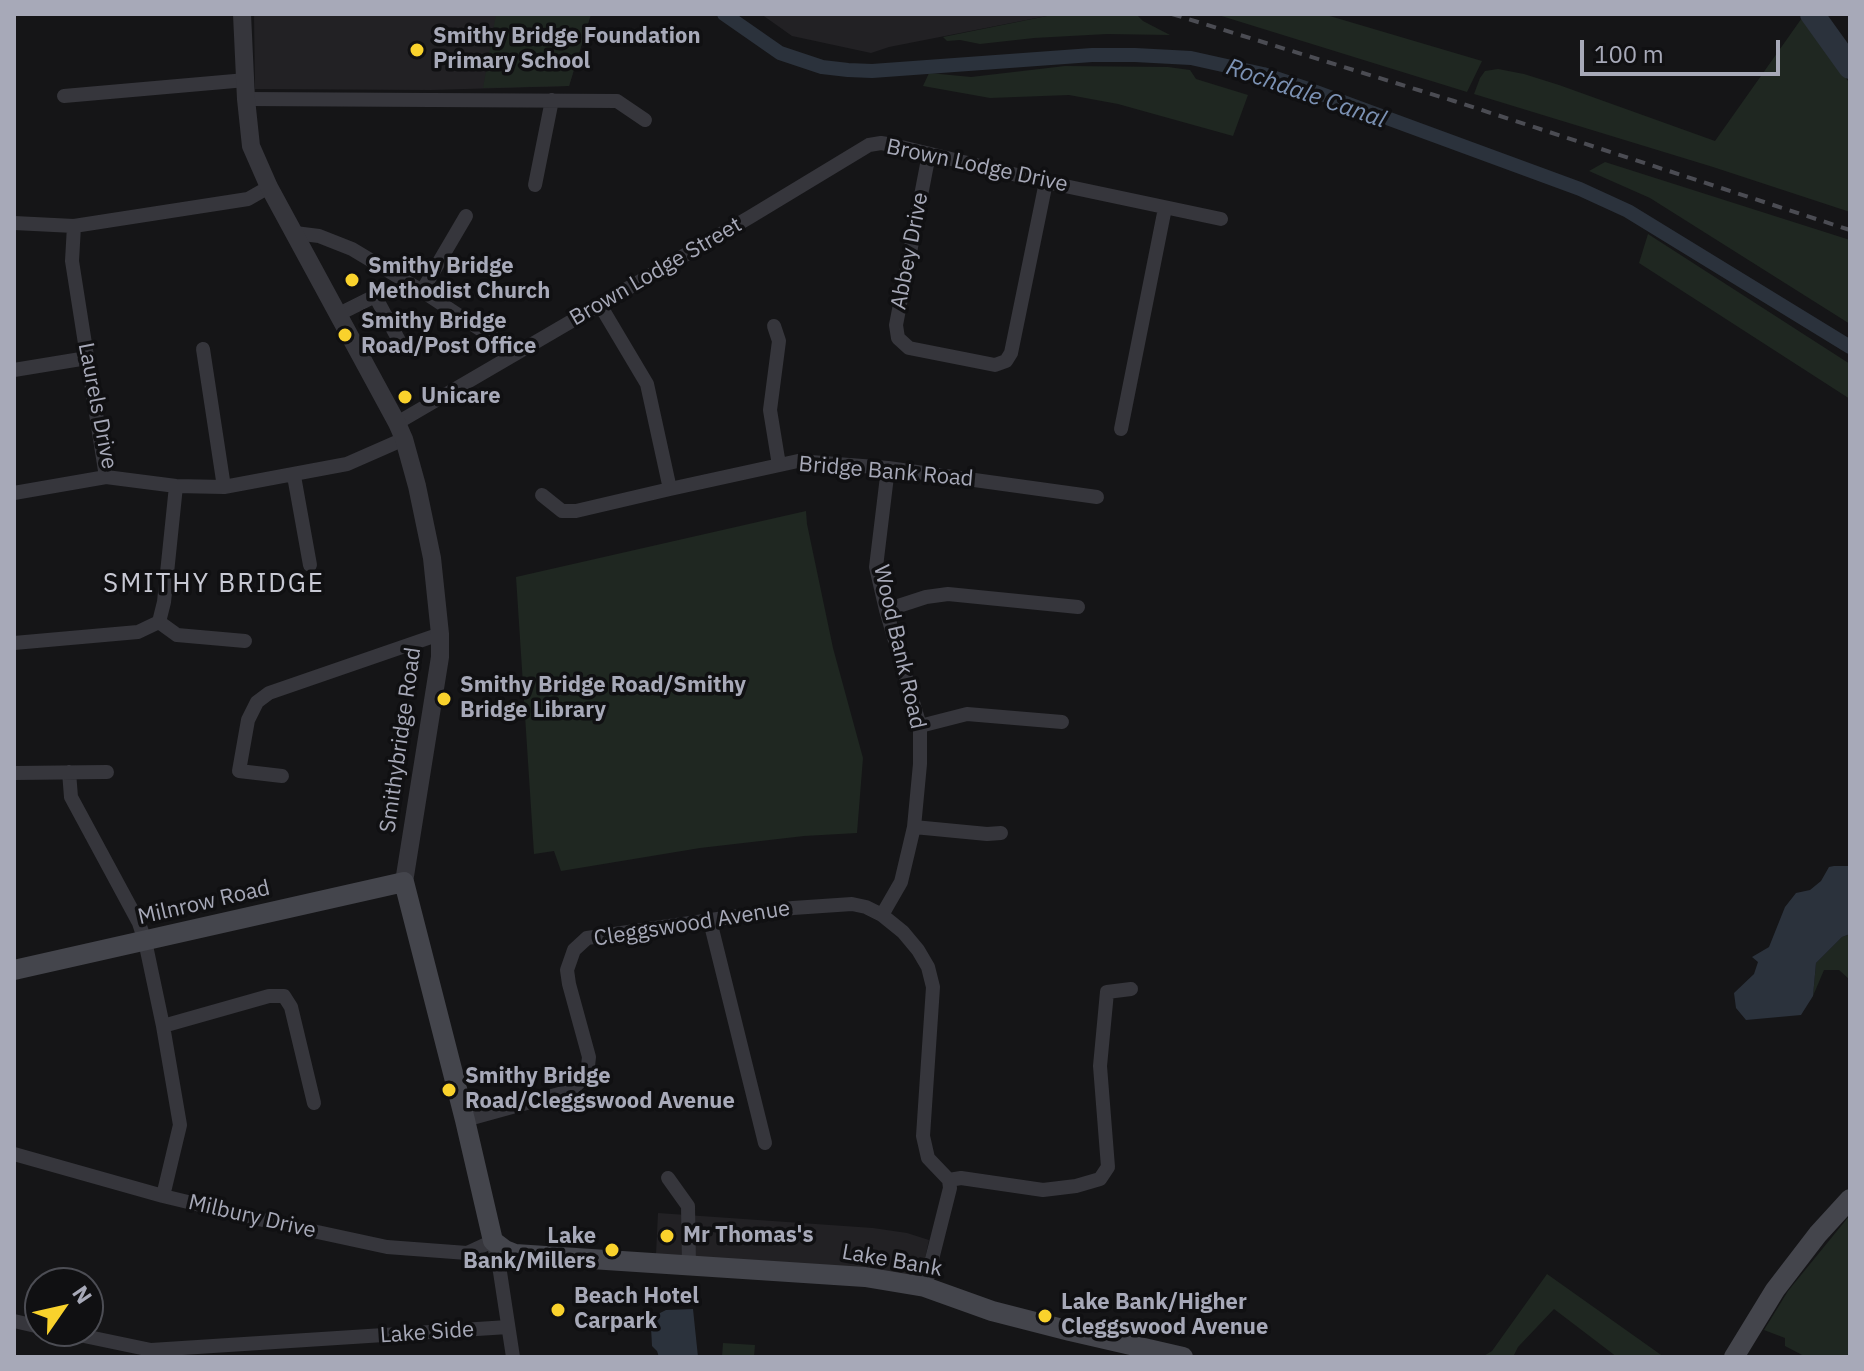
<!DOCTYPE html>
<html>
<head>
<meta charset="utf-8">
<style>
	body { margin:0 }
	#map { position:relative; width:1864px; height:1371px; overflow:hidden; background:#151517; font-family:"IBM Plex Sans",sans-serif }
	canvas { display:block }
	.frame { position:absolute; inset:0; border:16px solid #a7a9b8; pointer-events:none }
	.north { position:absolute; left:24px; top:1267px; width:80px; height:80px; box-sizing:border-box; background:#101012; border:2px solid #4c4d54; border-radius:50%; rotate:56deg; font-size:22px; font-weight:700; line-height:32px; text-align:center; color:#a7a9b8 }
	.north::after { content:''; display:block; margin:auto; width:28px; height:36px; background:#f9d22c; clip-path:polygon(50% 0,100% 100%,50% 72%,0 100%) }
	.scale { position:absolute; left:1580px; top:40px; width:200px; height:36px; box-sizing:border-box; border:4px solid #a7a9b8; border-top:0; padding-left:10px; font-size:24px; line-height:28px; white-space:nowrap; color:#a7a9b8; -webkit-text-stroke:6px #101012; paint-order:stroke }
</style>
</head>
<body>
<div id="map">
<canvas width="1864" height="1371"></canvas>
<div class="frame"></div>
<div class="north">N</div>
<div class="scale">100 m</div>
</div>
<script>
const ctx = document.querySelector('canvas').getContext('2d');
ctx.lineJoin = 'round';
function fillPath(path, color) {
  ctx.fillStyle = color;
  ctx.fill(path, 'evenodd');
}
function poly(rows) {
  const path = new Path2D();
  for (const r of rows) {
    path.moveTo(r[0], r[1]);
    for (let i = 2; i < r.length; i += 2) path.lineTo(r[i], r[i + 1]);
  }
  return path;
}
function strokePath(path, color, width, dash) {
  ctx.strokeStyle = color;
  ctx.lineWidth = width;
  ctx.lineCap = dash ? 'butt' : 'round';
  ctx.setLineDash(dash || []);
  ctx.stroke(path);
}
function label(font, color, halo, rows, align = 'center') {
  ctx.font = font + ' "IBM Plex Sans",sans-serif';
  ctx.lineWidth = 7;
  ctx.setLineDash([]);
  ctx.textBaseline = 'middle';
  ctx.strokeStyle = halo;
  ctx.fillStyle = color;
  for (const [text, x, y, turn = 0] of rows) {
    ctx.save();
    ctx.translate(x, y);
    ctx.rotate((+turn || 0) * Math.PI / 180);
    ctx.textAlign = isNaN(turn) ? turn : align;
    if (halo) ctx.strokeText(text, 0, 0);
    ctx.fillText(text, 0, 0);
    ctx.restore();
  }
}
const built = poly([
	[254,14,591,14,569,86,431,90,255,89],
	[761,14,1057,14,889,47,871,53,792,36],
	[658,1213,873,1228,907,1233,929,1240,921,1278,656,1254]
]);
const green = poly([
	[496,14,591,14,569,86,483,88],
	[1057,14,1136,14,1143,21,1170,35,1107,34,1034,38,980,44,960,40,947,41,943,37],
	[1215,14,1323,14,1482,61,1467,92],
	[1804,15,1850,84,1850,212,1713,167,1474,94,1480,78,1485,71,1498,69,1524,74,1559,85,1715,141],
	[1065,66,1168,67,1190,70,1196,79,1248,95,1233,136,1118,104,1069,95,990,98,923,86,929,73,971,77],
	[1605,162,1850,240,1850,324,1650,198,1589,171],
	[1648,234,1850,364,1850,399,1639,263],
	[806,511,807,524,833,648,863,758,857,833,804,836,700,848,561,871,554,851,534,854,516,577],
	[1850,934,1850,980,1839,970,1824,970,1813,996,1816,963,1842,937],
	[1850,1215,1850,1357,1806,1357,1785,1346,1785,1338,1764,1330,1788,1291],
	[1547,1274,1664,1357,1617,1357,1554,1309,1518,1347,1513,1357,1482,1357,1492,1351],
	[723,1343,755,1345,754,1357,722,1357]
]);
const water = poly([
	[1834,866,1850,866,1850,934,1842,937,1816,963,1813,996,1801,1015,1746,1020,1736,1008,1734,993,1754,974,1758,962,1752,957,1769,947,1785,907,1796,893,1810,890,1821,881,1829,867],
	[693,1309,698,1357,659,1357,657,1351,652,1346,651,1327,655,1319,660,1313,666,1310]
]);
const canal = poly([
	[724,14,780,53,822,67,848,70,872,71,1092,55,1135,55,1191,58,1263,74,1308,89,1580,189,1628,211,1850,347]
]);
const river = poly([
	[1812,14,1850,67]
]);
const minor = poly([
	[64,96,246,80],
	[246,99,617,101,645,120],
	[929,154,896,325,898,338,909,348,995,365,1006,361,1011,353,1046,182],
	[535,185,552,100],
	[14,223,74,226,248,199,269,187],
	[74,226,72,261,106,477,176,486,224,487,347,464,404,439],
	[295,233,319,236,352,249,422,291,516,353],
	[422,291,466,216],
	[600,305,647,384,670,489],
	[339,314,375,296,403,348],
	[774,326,779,341,770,410,779,465],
	[203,349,224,487],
	[14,370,87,358],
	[397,423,750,217,869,145,881,143,893,145,1046,182,1221,219],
	[1121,429,1165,208],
	[294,476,310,565],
	[14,493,106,477],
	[542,495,562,511,576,511,670,489,798,461,888,468,1097,497],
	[886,610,926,597,948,594,1078,607],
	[159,622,177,635,245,641],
	[14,643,138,632,159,622,164,602,176,486],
	[920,726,967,714,1062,722],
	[69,772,71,797,139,923,145,941,163,1026,180,1125,163,1196],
	[14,773,107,772],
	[282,776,239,771,248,720,257,702,269,693,440,634],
	[914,827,987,834,1001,833],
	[882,915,901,882,914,827,920,764,920,726,886,610,876,567,888,468],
	[710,921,765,1143],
	[163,1026,269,996,284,996,291,1007,314,1103],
	[465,1120,570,1091,587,1075,589,1057,569,984,567,970,574,950,587,938,793,908,852,904,866,907,882,915,903,932,918,950,928,967,933,987,923,1136,928,1158,949,1180,950,1188,925,1287],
	[14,1154,163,1196,271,1222,387,1247,467,1253,493,1241,500,1272,513,1357],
	[668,1178,688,1206,689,1264],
	[949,1180,961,1178,1043,1190,1076,1186,1100,1179,1108,1167,1100,1066,1107,992,1131,989],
	[14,1321,40,1327],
	[60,1331,151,1350,508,1327]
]);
const tertiary = poly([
	[242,14,246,99,251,146,269,187,397,423,404,439,417,486,432,558,440,634,440,657,404,882]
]);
const secondary = poly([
	[14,970,404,882,465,1120,493,1241,505,1250,515,1254,865,1277,925,1287,992,1311,1070,1331,1183,1357],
	[1734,1357,1775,1290,1818,1234,1850,1199]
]);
const rail = poly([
	[1172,14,1454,101,1850,230]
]);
const markers = [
	[417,50,8,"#f9d22c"],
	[352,280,8,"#f9d22c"],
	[345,335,8,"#f9d22c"],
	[405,397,8,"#f9d22c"],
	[444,699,8,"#f9d22c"],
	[449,1090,8,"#f9d22c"],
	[667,1236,8,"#f9d22c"],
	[612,1250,8,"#f9d22c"],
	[558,1310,8,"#f9d22c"],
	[1045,1316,8,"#f9d22c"]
];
const poiNames = [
	["Smithy Bridge Foundation",433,37],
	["Primary School",433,62],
	["Smithy Bridge",368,267],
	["Methodist Church",368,292],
	["Smithy Bridge",361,322],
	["Road/Post Office",361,347],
	["Unicare",421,397],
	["Smithy Bridge Road/Smithy",460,686],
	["Bridge Library",460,711],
	["Smithy Bridge",465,1077],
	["Road/Cleggswood Avenue",465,1102],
	["Mr Thomas's",683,1236],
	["Lake",596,1237,"right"],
	["Bank/Millers",596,1262,"right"],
	["Beach Hotel",574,1297],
	["Carpark",574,1322],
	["Lake Bank/Higher",1061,1303],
	["Cleggswood Avenue",1061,1328]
];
const streetNames = [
	["Brown Lodge Drive",977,166,12],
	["Abbey Drive",910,251,-79],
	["Brown Lodge Street",656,272,-30],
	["Laurels Drive",97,406,79],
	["Bridge Bank Road",886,472,5],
	["Wood Bank Road",899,647,77],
	["Smithybridge Road",401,740,-82],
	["Milnrow Road",204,903,-13],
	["Cleggswood Avenue",692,924,-9],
	["Milbury Drive",252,1217,13],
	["Lake Bank",892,1261,10],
	["Lake Side",427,1333,-4]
];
const waterNames = [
	["Rochdale Canal",1306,94,19]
];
const quarterNames = [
	["SMITHY BRIDGE",214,584]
];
fillPath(built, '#222124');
fillPath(green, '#1f2721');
fillPath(water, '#2b323c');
strokePath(canal, '#2b323c', 14);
strokePath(river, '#2b323c', 24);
strokePath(minor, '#36363c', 14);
strokePath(tertiary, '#36363c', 18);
strokePath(secondary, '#44454c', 20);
strokePath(rail, '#4b4c53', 4, [10, 8]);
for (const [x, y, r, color] of markers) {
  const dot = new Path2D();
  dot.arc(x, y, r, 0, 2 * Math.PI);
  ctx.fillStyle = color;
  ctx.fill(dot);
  strokePath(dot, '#101012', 3);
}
label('bold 22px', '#a7a9b8', '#101012', poiNames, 'left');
label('22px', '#a7a9b8', '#101012', streetNames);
label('italic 24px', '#7c92b4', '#101012', waterNames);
ctx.letterSpacing = '2px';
label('26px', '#c8c9d4', '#101012', quarterNames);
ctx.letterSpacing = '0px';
</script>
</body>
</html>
